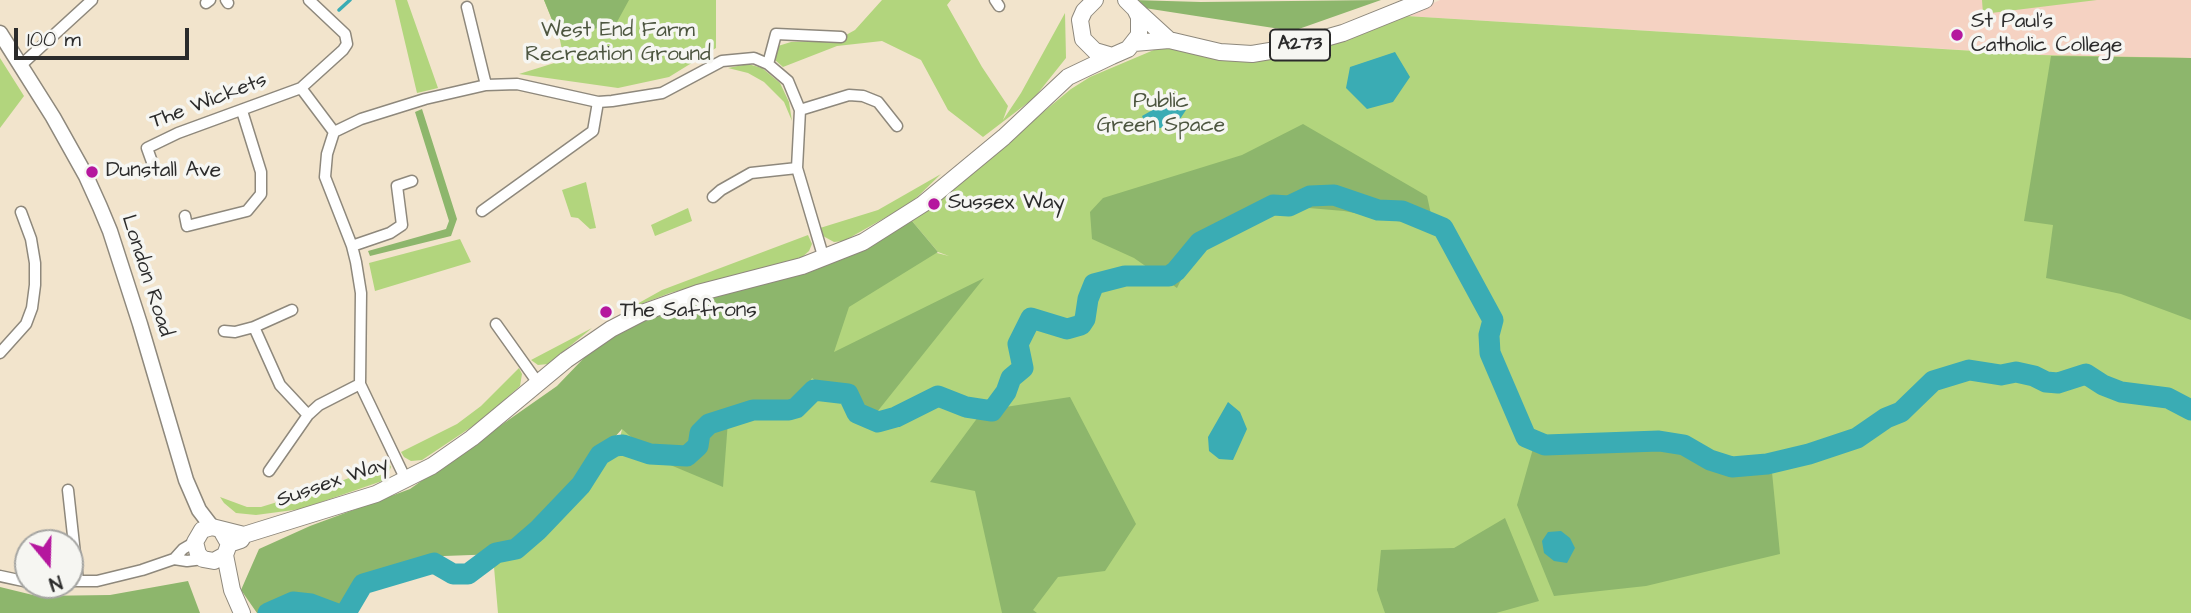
<!DOCTYPE html>
<html>
<head>
<meta charset="utf-8">
<style>
	body { margin:0 }
	#map { position:relative; width:2191px; height:613px; overflow:hidden; background:#f2e4cc; font-family:"Architects Daughter",sans-serif }
	canvas { display:block }
	.north { position:absolute; left:14px; top:529px; width:70px; height:70px; box-sizing:border-box; background:#f6f6f2; border:2px solid #a5a5a2; border-radius:50%; rotate:161deg; font-size:19px; font-weight:700; line-height:28px; text-align:center; color:#2b2b2b }
	.north::after { content:''; display:block; margin:auto; width:24px; height:32px; background:#b5179e; clip-path:polygon(50% 0,100% 100%,50% 72%,0 100%) }
	.scale { position:absolute; left:14px; top:28px; width:175px; height:32px; box-sizing:border-box; border:4px solid #2b2b2b; border-top:0; padding-left:9px; font-size:21px; line-height:24px; white-space:nowrap; color:#2b2b2b; -webkit-text-stroke:5px #f6f6f2; paint-order:stroke }
</style>
</head>
<body>
<div id="map">
<canvas width="2191" height="613"></canvas>
<div class="north">N</div>
<div class="scale">100 m</div>
</div>
<script>
const ctx = document.querySelector('canvas').getContext('2d');
ctx.lineJoin = 'round';
function fillPath(path, color) {
  ctx.fillStyle = color;
  ctx.fill(path, 'evenodd');
}
function poly(rows) {
  const path = new Path2D();
  for (const r of rows) {
    path.moveTo(r[0], r[1]);
    for (let i = 2; i < r.length; i += 2) path.lineTo(r[i], r[i + 1]);
  }
  return path;
}
function strokePath(path, color, width, dash) {
  ctx.strokeStyle = color;
  ctx.lineWidth = width;
  ctx.lineCap = dash ? 'butt' : 'round';
  ctx.setLineDash(dash || []);
  ctx.stroke(path);
}
function label(font, color, halo, rows, align = 'center') {
  ctx.font = font + ' "Architects Daughter",sans-serif';
  ctx.lineWidth = 7;
  ctx.setLineDash([]);
  ctx.textBaseline = 'middle';
  ctx.strokeStyle = halo;
  ctx.fillStyle = color;
  for (const [text, x, y, turn = 0] of rows) {
    ctx.save();
    ctx.translate(x, y);
    ctx.rotate((+turn || 0) * Math.PI / 180);
    ctx.textAlign = isNaN(turn) ? turn : align;
    if (halo) ctx.strokeText(text, 0, 0);
    ctx.fillText(text, 0, 0);
    ctx.restore();
  }
}
const built = poly([
	[1440,0,2191,0,2191,64,1406,16]
]);
const green = poly([
	[395,0,407,0,438,88,417,93],
	[544,0,716,0,716,48,669,77,618,88,519,74,564,60,560,40],
	[882,0,951,0,947,5,982,67,1008,106,1003,120,1021,93,1065,13,1066,58,1034,98,983,137,948,110,921,60,882,41,837,46,783,67,775,60,778,46,791,42,837,40,855,30],
	[1982,0,2097,0,1983,14],
	[1406,16,2040,55,2191,58,2191,613,498,613,494,567,620,438,622,429,933,252,949,256,938,252,912,221,1071,89,1090,77,1168,44,1249,55],
	[0,58,24,96,0,128],
	[748,64,762,68,780,83,789,102,792,121,784,102,764,82,748,73,728,68],
	[941,174,911,203,844,241,834,242,823,236,820,228,878,210],
	[586,182,596,228,590,229,578,218,571,217,562,190],
	[688,208,692,221,655,236,651,225],
	[808,235,812,244,809,251,800,259,670,293,628,309,662,290],
	[460,239,471,262,375,291,369,263],
	[592,328,548,364,538,365,531,360],
	[519,368,522,374,520,386,482,420,422,460,411,461,404,457,401,452,457,424,481,406],
	[387,460,391,467,385,480,301,509,256,515,236,513,224,503,220,497,247,507,261,507,320,489,370,470]
]);
const forest = poly([
	[544,0,629,0,617,22,581,33,553,22],
	[1133,0,1201,2,1381,0,1293,31,1138,7],
	[2051,56,2191,58,2191,320,2121,294,2046,278,2053,225,2024,221],
	[422,109,457,219,451,236,370,256,368,251,446,229,449,221,415,112],
	[1303,124,1427,196,1434,228,1344,211,1273,205,1200,242,1177,288,1134,258,1092,239,1090,212,1103,198,1242,155],
	[912,221,938,252,849,307,834,352,984,278,869,422,812,378,793,415,728,421,723,487,656,459,622,429,573,484,540,529,499,554,444,556,396,570,351,586,338,607,304,613,257,613,241,590,259,549,310,526,410,489,557,386,607,334,674,303,838,256],
	[1070,397,1136,524,1105,571,1058,577,1033,610,1037,613,1002,613,975,491,930,482,981,413,986,410],
	[1536,438,1668,439,1748,470,1771,462,1780,554,1646,586,1554,596,1517,505],
	[1505,518,1539,601,1496,613,1385,613,1377,590,1381,550,1454,548],
	[188,581,200,613,0,613,0,587,37,596,110,595]
]);
const water = poly([
	[1395,52,1410,77,1393,102,1367,109,1346,88,1350,67],
	[1165,103,1183,103,1186,110,1180,119,1161,128,1147,127,1142,116],
	[1228,402,1240,412,1247,429,1233,460,1219,459,1209,451,1208,437],
	[1561,531,1570,538,1575,548,1567,563,1554,561,1544,553,1542,541,1548,532]
]);
const stream = poly([
	[339,10,350,0]
]);
const river = poly([
	[268,613,293,602,311,604,335,613],
	[344,613,347,611,363,584,434,563,453,574,468,574,496,553,516,549,538,530,581,485,600,455,615,446,623,445,650,454,687,456,698,446,700,433,709,424,753,410,789,410,796,408,814,390,848,394,857,413,878,422,896,417,938,396,966,407,992,411,1006,392,1011,378,1023,368,1018,344,1031,318,1067,329,1081,325,1085,319,1088,299,1094,284,1125,276,1169,276,1176,271,1200,242,1273,205,1289,206,1310,196,1334,195,1378,210,1402,211,1443,228,1493,320,1489,335,1490,353,1526,437,1545,445,1659,441,1684,445,1710,460,1732,467,1767,464,1809,454,1857,438,1886,418,1901,412,1933,381,1969,370,2001,375,2016,372,2034,376,2046,382,2058,383,2086,374,2103,385,2121,392,2168,398,2191,410]
]);
const street = poly([
	[226,0,228,3],
	[995,0,999,6],
	[206,3,210,0],
	[467,7,486,85],
	[768,64,776,34,841,37],
	[20,66,92,0],
	[301,88,334,132],
	[800,110,849,95,863,96,878,102,897,126],
	[152,162,147,148,178,133,301,88,343,50,347,44,345,34,309,0],
	[713,197,721,190,751,173,797,168],
	[482,211,593,131,598,102],
	[185,216,187,226,247,211,261,194,261,172,242,111],
	[352,246,390,233,402,225,397,186,412,181],
	[496,324,538,383],
	[254,327,280,385,308,415],
	[224,331,235,332,254,327,292,310],
	[0,353,26,324,32,308,35,285,35,263,31,239,21,212],
	[269,471,308,415,319,405,360,384],
	[406,480,360,384,361,293,356,262,352,246,325,177,327,154,334,132,361,119,425,99,486,85,517,84,598,102,612,101,662,93,722,61,754,58,768,64,788,81,800,110,797,168,824,259],
	[68,490,78,581],
	[174,559,183,549,195,542],
	[0,576,28,582],
	[70,581,97,581,142,570,174,559,187,561,203,559]
]);
const secondary = poly([
	[0,33,53,117,86,176,100,207,110,231,140,324,186,480,199,510,212,527]
]);
const primary = poly([
	[1095,0,1084,11,1080,20,1083,39,1095,51,1112,56,1128,49,1139,35,1139,17,1135,9,1126,0],
	[1135,9,1169,40],
	[1134,43,1169,40,1220,52,1252,54,1270,51,1290,48,1343,33,1425,0],
	[221,530,229,544,225,555,214,561,203,559,198,554,195,542,202,530,212,527,244,535],
	[229,544,241,540,244,535,376,494,432,466,472,438,566,360,611,329,642,313,698,293,802,266,863,242,923,204,1004,137,1068,77,1112,56],
	[225,555,232,590,242,613]
]);
const markers = [
	[1957,35,7,"#b5179e"],
	[92,172,7,"#b5179e"],
	[934,204,7,"#b5179e"],
	[606,312,7,"#b5179e"]
];
const shields = [
	[1300,45,60]
];
const shieldNames = [
	["A273",1300,45]
];
const poiNames = [
	["St Paul's",1971,23],
	["Catholic College",1971,47],
	["Dunstall Ave",106,172],
	["Sussex Way",948,204],
	["The Saffrons",620,312]
];
const parkNames = [
	["West End Farm",618,32],
	["Recreation Ground",618,56],
	["Public",1161,103],
	["Green Space",1161,127]
];
const streetNames = [
	["The Wickets",209,102,-21],
	["London Road",146,276,72],
	["Sussex Way",333,483,-19]
];
fillPath(built, '#f5d2c2');
fillPath(green, '#b2d57d');
fillPath(forest, '#8db66c');
fillPath(water, '#3aacb4');
strokePath(stream, '#3aacb4', 3.5);
strokePath(river, '#3aacb4', 21);
strokePath(street, '#8e887c', 13);
strokePath(secondary, '#8e887c', 17);
strokePath(primary, '#8e887c', 18);
strokePath(street, '#fff', 10);
strokePath(secondary, '#fff', 14);
strokePath(primary, '#fff', 16);
for (const [x, y, r, color] of markers) {
  const dot = new Path2D();
  dot.arc(x, y, r, 0, 2 * Math.PI);
  ctx.fillStyle = color;
  ctx.fill(dot);
  strokePath(dot, '#f6f6f2', 2.5);
}
for (const [x, y, w] of shields) {
  const box = new Path2D();
  box.roundRect(x - w / 2, y - 15.5, w, 31, 5);
  ctx.fillStyle = '#f6f6f2';
  ctx.fill(box);
  strokePath(box, '#2b2b2b', 2);
}
label('bold 19px', '#2b2b2b', null, shieldNames);
label('21px', '#2b2b2b', '#f6f6f2', poiNames, 'left');
label('21px', '#4d5640', '#f6f6f2', parkNames);
label('21px', '#2b2b2b', '#f6f6f2', streetNames);
</script>
</body>
</html>
